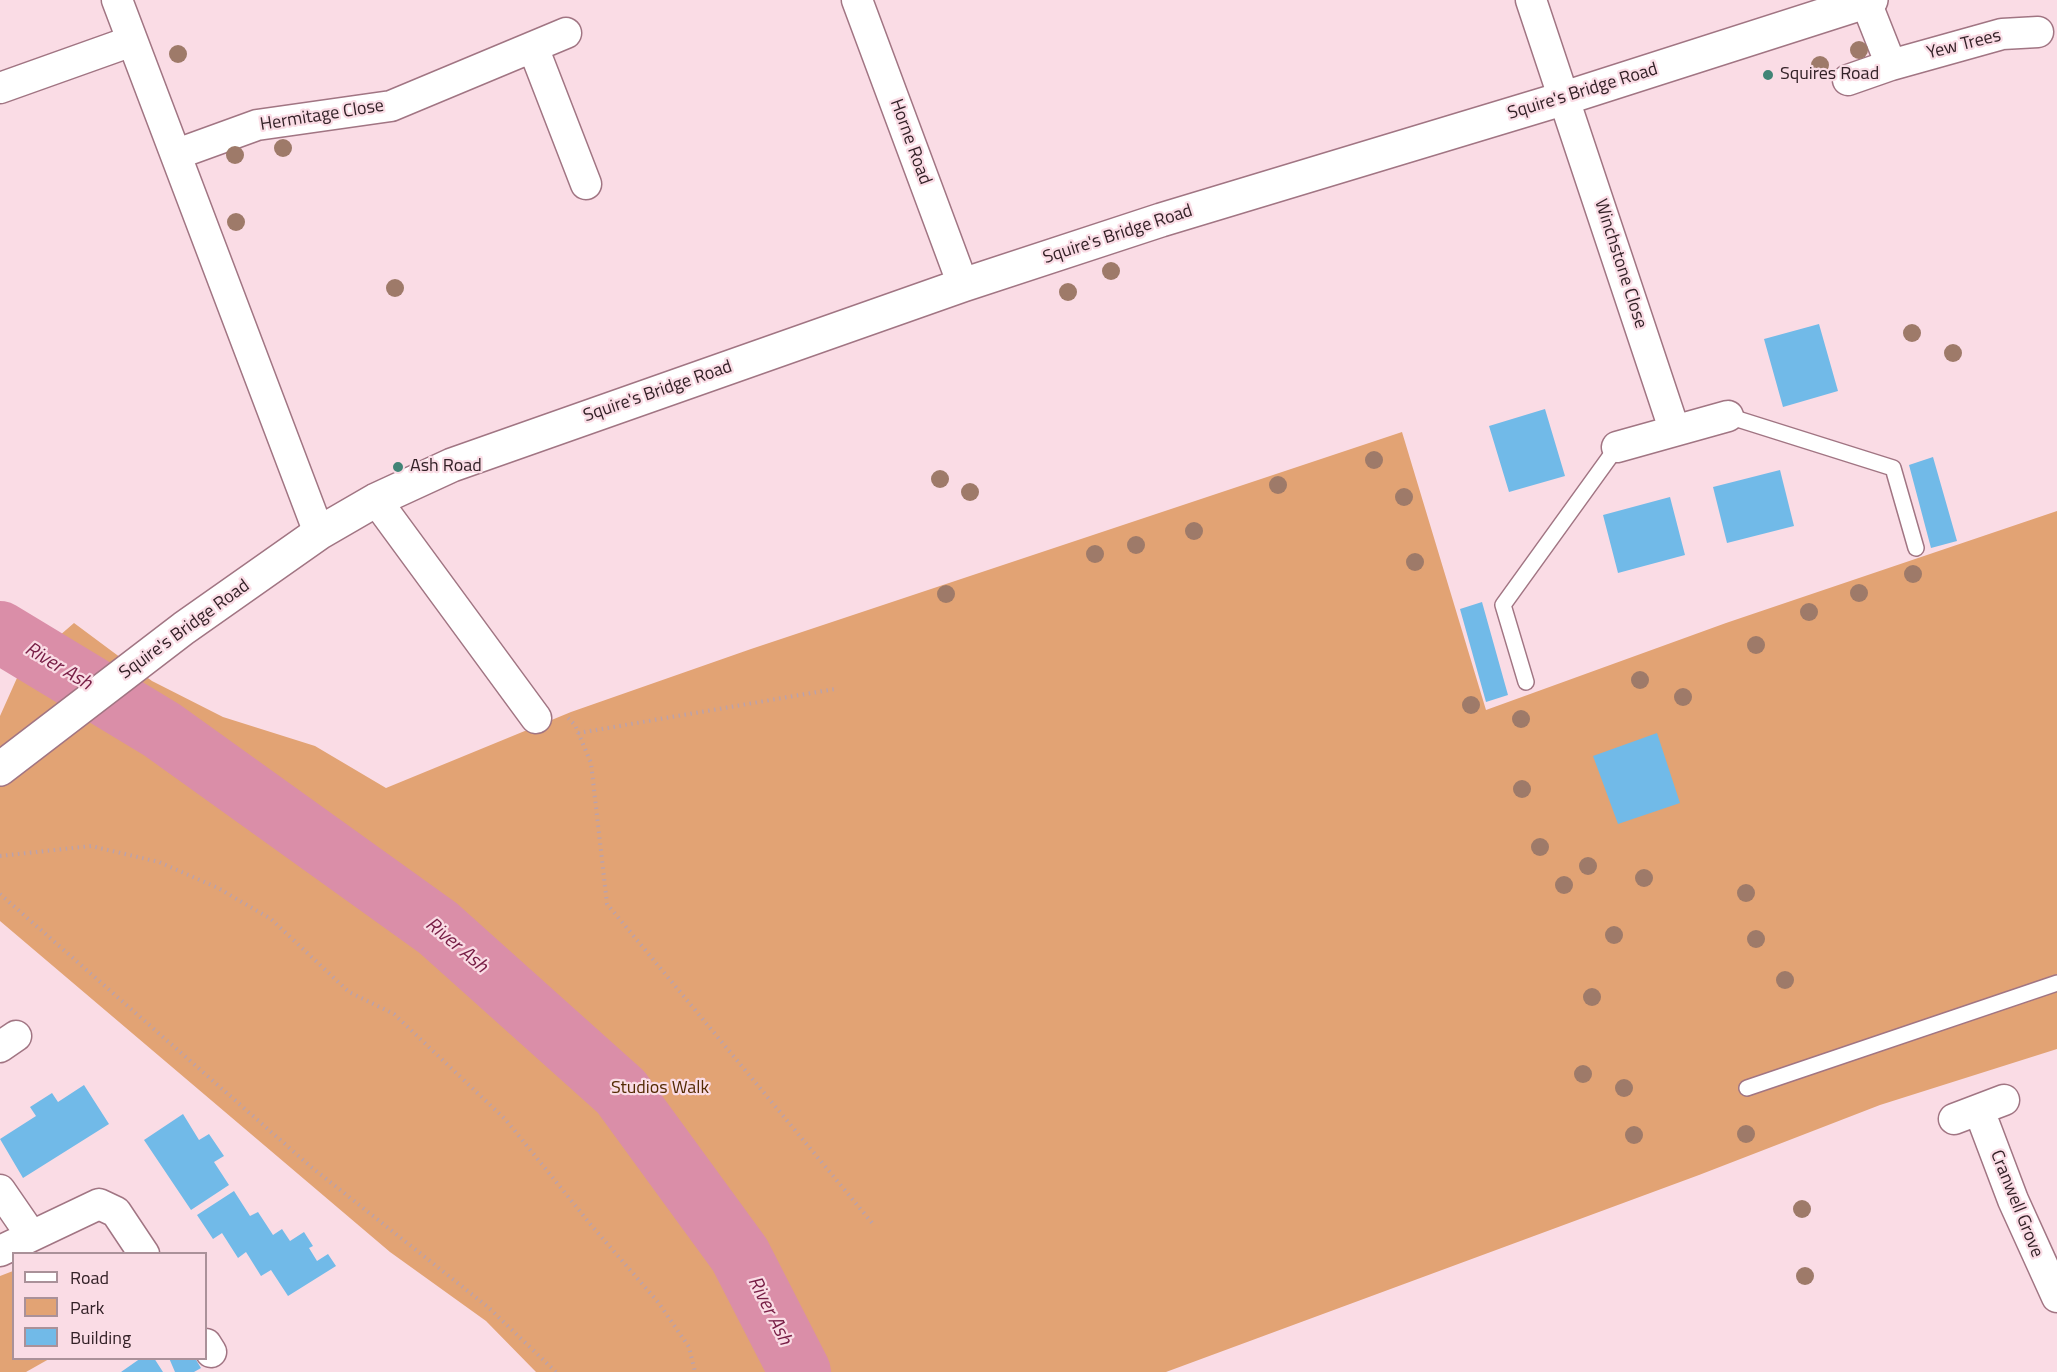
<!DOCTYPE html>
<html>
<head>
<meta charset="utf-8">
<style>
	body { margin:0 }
	#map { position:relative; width:2057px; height:1372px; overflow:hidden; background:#fadce5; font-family:"Titillium Web",sans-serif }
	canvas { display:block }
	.legend { position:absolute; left:12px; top:1252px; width:195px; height:108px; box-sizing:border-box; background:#fadce5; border:2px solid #aa9199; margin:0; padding:8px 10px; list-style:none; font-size:18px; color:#332127 }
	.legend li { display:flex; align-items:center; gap:12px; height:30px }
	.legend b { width:30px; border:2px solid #aa9199 }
</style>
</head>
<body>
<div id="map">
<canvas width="2057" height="1372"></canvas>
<ul class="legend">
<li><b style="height:8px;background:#fff"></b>Road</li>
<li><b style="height:16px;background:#e2a374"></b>Park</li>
<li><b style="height:16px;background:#71bae8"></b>Building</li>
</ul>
</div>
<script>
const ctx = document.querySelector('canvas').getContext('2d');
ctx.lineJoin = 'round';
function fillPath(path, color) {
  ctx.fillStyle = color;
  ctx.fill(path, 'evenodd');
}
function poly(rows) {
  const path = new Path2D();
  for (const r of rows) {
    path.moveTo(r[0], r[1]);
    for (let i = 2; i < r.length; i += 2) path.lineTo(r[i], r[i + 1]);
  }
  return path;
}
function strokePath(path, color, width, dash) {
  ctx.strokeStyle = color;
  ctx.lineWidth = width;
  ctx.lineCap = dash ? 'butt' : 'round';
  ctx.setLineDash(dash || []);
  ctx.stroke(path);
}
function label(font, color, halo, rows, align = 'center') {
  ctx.font = font + ' "Titillium Web",sans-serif';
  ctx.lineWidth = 4.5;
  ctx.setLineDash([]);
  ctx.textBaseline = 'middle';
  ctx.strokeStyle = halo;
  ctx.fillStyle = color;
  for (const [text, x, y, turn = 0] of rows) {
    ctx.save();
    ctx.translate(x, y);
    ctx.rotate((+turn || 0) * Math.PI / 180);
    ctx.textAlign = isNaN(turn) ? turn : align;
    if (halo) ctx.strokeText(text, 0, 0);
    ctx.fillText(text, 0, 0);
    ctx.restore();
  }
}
const green = poly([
	[1402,432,1486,710,1726,623,2057,511,2057,1049,1880,1105,1699,1175,1166,1372,536,1372,486,1321,390,1252,0,921,0,716,21,669,74,623,152,681,223,717,315,746,386,788,571,712,751,649],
	[13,1271,14,1358,49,1359,26,1372,0,1372,0,1276]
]);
const river = poly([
	[0,632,162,730,438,928,621,1092,740,1255,800,1372]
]);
const building = poly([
	[1819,324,1838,391,1783,407,1764,339],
	[1545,409,1565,476,1509,492,1489,426],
	[1933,457,1957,541,1931,548,1909,465],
	[1780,470,1794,526,1727,543,1713,487],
	[1670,497,1685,555,1618,573,1603,515],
	[1482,602,1508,695,1486,702,1460,609],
	[1657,733,1680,803,1618,824,1593,756],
	[84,1085,109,1124,23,1178,0,1139,36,1116,30,1107,52,1093,58,1102],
	[183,1114,199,1140,209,1134,224,1156,214,1162,229,1185,191,1210,144,1140],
	[234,1191,250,1216,258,1212,273,1235,282,1229,290,1241,304,1232,313,1246,309,1248,317,1261,328,1254,336,1266,288,1296,271,1270,261,1276,246,1252,238,1258,222,1233,213,1239,197,1215],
	[141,1358,154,1358,163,1372,121,1372],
	[169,1358,195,1358,201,1368,194,1372,175,1372]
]);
const path = poly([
	[568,718,575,725,591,763,607,904,873,1224],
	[578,733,835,689],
	[0,856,91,846,159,862,218,888,271,919,349,992,394,1014,506,1120,591,1225,658,1302,689,1347,695,1372],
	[0,894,310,1166,488,1307,556,1372]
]);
const lane = poly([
	[1728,416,1893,468,1916,548],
	[1526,682,1503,605,1617,447],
	[1747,1088,2057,983]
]);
const street = poly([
	[117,0,319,533],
	[857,0,963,285],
	[1531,0,1674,429],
	[1866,2,1891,65,2002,34,2038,32],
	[533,47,586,184],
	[1848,80,1891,65],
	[0,88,132,41],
	[177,154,257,125,391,106,566,33],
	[1617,447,1728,416],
	[376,500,536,718],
	[0,1047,16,1036],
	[1979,1110,2013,1200,2057,1297],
	[1954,1119,2004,1100],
	[0,1190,31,1235],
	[0,1251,99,1204,116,1212,144,1254],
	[206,1344,211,1352]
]);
const secondary = poly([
	[0,769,184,628,319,533,376,500,452,465,963,285,1161,220,1565,98,1871,0]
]);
const trees = [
	[1859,50],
	[178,54],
	[1820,65],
	[283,148],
	[235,155],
	[236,222],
	[1111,271],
	[395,288],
	[1068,292],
	[1912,333],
	[1953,353],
	[1374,460],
	[940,479],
	[1278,485],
	[970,492],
	[1404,497],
	[1194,531],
	[1136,545],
	[1095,554],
	[1415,562],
	[1913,574],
	[1859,593],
	[946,594],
	[1809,612],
	[1756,645],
	[1640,680],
	[1683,697],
	[1471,705],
	[1521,719],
	[1522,789],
	[1540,847],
	[1588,866],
	[1644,878],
	[1564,885],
	[1746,893],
	[1614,935],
	[1756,939],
	[1785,980],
	[1592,997],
	[1583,1074],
	[1624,1088],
	[1746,1134],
	[1634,1135],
	[1802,1209],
	[1805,1276]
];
const markers = [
	[1768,75,6,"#418476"],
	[398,467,6,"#418476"]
];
const streetNames = [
	["Yew Trees",1964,45,-14],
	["Squire's Bridge Road",1583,92,-17],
	["Hermitage Close",322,116,-9],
	["Horne Road",910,142,70],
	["Squire's Bridge Road",1118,235,-18],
	["Winchstone Close",1620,264,72],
	["Squire's Bridge Road",658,392,-19],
	["Squire's Bridge Road",185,630,-36],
	["Cranwell Grove",2016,1204,68]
];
const poiNames = [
	["Squires Road",1780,75],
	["Ash Road",410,467]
];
const parkNames = [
	["Studios Walk",660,1089]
];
const waterNames = [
	["River Ash",58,667,31],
	["River Ash",456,946,40],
	["River Ash",769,1311,63]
];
fillPath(green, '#e2a374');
strokePath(river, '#da8ea8', 62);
fillPath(building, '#71bae8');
strokePath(lane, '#a17583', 18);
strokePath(street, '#a17583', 33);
strokePath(secondary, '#a17583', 36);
strokePath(path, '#bca2aa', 4, [1.5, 4.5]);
strokePath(lane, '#fff', 15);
strokePath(street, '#fff', 30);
strokePath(secondary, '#fff', 33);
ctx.fillStyle = '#9e7a69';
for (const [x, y] of trees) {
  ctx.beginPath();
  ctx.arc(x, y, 9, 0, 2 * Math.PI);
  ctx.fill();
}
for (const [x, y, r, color] of markers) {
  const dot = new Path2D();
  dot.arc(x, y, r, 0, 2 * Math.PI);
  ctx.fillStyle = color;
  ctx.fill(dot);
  strokePath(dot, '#fadce5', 2);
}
label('18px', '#332127', '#fadce5', streetNames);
label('18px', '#332127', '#fadce5', poiNames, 'left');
label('18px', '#532a03', '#fadce5', parkNames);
label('italic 20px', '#771d45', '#fadce5', waterNames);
</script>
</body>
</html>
